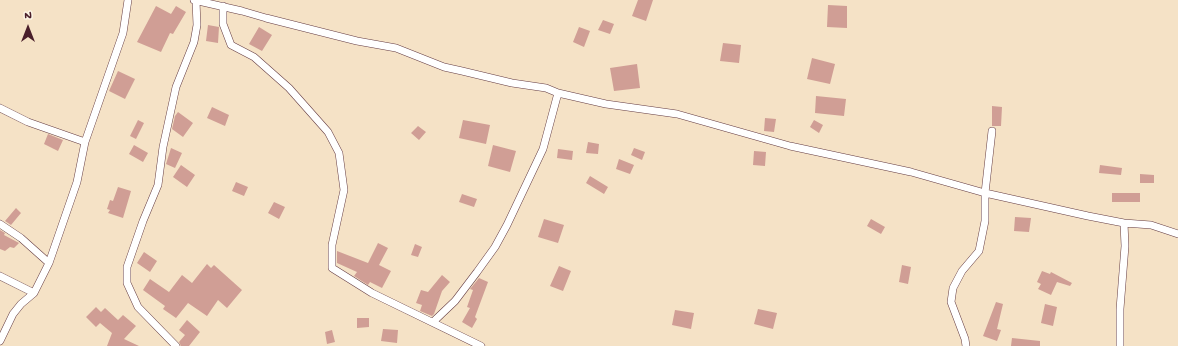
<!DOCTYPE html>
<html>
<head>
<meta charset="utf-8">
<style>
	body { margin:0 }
	#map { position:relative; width:1178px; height:346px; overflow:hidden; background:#f5e2c6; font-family:"Gochi Hand",sans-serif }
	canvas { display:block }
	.north { position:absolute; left:8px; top:8px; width:40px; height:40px; -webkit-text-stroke:3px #fcf5e5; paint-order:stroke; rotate:0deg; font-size:11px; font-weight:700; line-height:16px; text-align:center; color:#4a1f2b }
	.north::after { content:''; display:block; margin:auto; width:14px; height:18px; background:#4a1f2b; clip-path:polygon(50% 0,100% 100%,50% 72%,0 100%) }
</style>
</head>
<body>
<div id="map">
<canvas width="1178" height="346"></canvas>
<div class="north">N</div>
</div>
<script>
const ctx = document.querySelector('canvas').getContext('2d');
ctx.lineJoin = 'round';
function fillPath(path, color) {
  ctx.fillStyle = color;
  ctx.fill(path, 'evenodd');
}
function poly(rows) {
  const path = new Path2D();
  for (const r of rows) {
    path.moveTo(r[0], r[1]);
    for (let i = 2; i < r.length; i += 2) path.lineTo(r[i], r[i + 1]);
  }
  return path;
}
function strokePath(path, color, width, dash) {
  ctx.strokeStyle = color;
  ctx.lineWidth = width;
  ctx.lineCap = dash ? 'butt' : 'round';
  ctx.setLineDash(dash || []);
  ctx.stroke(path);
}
const building = poly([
	[638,0,653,0,646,21,632,16],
	[828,5,847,6,847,28,827,27],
	[156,6,171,14,176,6,186,12,173,34,170,33,161,52,137,42],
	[603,20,614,24,610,34,598,30],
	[208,25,219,27,218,43,206,41],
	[259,27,272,35,262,51,249,44],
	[579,27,590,31,584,47,573,42],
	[723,43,741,45,739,63,720,61],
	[812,58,835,64,830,84,807,79],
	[637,64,640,88,614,91,610,68],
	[118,71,135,79,125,99,109,91],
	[816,96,846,99,844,116,815,113],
	[992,106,1002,107,1001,126,992,126],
	[212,107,229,115,225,126,207,118],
	[178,112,193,123,183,137,172,129,175,116],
	[765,118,776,119,774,132,764,131],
	[138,120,144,123,136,139,130,136],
	[463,120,490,125,486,144,459,138],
	[814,120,823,125,819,133,810,127],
	[418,126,426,132,419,140,411,133],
	[48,134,63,140,58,151,44,144],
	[588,142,599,144,598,154,586,153],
	[134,145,148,153,143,162,129,154],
	[493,145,516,151,510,172,488,166],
	[171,148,182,153,175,168,166,164],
	[634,148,645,152,642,160,631,155],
	[558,149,573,151,572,160,557,158],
	[754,151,766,152,765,166,753,165],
	[619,159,634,165,630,174,616,169],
	[181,165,195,175,187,187,173,177],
	[1100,165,1122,168,1121,175,1099,173],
	[1140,174,1154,175,1154,183,1140,183],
	[590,176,608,187,604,194,586,183],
	[236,182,248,187,244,196,232,191],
	[118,187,131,191,123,218,108,213,110,210,107,209,110,200,113,201],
	[1112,193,1140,193,1140,202,1112,202],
	[462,194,477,199,474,207,459,202],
	[274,202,285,207,279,219,268,213],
	[16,208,21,213,11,225,5,221],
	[1015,217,1031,218,1029,232,1014,231],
	[544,219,564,225,558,243,538,237],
	[871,219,885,227,881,234,867,226],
	[0,230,5,233,4,235,19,243,14,248,10,247,5,251,0,249],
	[378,243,388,248,379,265,391,271,382,288,370,282,368,285,354,276,357,272,337,263,337,251,368,263],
	[415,244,422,247,418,257,411,255],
	[144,252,157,261,150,272,137,263],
	[207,264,211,268,214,265,242,290,227,308,218,300,207,316,188,303,176,318,163,309,165,306,143,290,150,279,169,292,182,275,192,283],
	[902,265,911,267,908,284,899,282],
	[559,266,571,271,563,291,550,286],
	[1042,271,1050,274,1051,272,1072,283,1070,286,1057,282,1051,295,1038,289,1041,284,1037,282],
	[442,275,450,282,442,291,434,314,432,316,420,311,422,305,416,303,421,290,428,292],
	[479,278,488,282,475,317,477,319,472,328,462,322,470,308,467,307,473,290,470,289],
	[996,302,1003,304,997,329,1001,330,997,341,983,336],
	[1045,304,1057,307,1053,326,1041,323],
	[96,307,101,312,105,308,118,320,123,315,136,326,124,339,139,346,107,346,112,333,100,323,96,327,86,317],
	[758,309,777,313,773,329,754,324],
	[675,310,694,313,691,329,672,325],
	[357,318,369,318,369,327,357,328],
	[187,320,200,332,189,346,181,346,179,342,185,335,179,330],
	[383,329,398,330,397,343,381,341],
	[332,330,335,342,327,344,325,332],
	[1012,338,1040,341,1040,346,1011,346]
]);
const minor = poly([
	[194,0,242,11,266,18,357,41,396,48,444,67,462,71,512,83,546,88,558,93,606,104,677,114,790,146,911,172,985,193,1088,216,1124,223,1151,225,1178,234],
	[223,6,223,24,231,45,254,57,289,88,328,132,339,153,344,190,332,245,332,268,372,293,481,346],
	[0,108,28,122,85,142],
	[0,224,21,238,49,263],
	[0,276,34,293],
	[433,322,455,301,477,272,495,247,507,225,543,149,558,93],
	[0,341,13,314,21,304,34,293,49,263,77,182,85,142,123,33,128,0],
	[176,346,138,307,127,283,127,267,143,221,158,185,163,147,176,87,194,42,197,25,196,1],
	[966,346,965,339,951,302,953,288,962,271,979,251,985,221,985,193,992,131],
	[1120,346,1120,309,1125,246,1124,223]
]);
fillPath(building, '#d09e95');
strokePath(minor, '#643c42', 8);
strokePath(minor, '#fff', 7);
</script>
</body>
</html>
